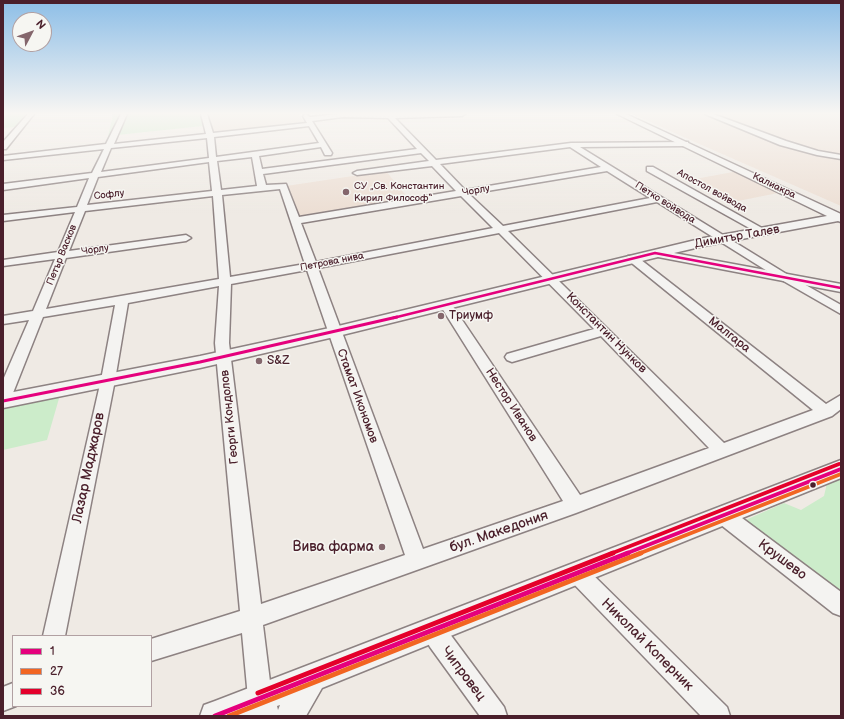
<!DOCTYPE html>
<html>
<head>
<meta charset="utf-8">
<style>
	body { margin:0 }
	#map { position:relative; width:844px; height:719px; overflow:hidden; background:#efeae4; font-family:"Balsamiq Sans",sans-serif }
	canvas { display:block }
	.frame { position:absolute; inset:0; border:4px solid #4a1f2b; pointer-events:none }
	.legend { position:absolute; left:12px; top:635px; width:140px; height:72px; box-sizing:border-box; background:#f6f6f2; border:1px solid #b1a0a2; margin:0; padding:5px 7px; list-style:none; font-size:12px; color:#4a1f2b }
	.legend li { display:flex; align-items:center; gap:8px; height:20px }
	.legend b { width:20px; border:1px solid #b1a0a2 }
	.north { position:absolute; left:12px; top:12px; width:40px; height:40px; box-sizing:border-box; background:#f6f6f2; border:1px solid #b1a0a2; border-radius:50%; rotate:49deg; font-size:11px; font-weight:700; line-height:16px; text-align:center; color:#4a1f2b }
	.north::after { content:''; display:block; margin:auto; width:14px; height:18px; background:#84666c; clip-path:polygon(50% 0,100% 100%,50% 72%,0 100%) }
</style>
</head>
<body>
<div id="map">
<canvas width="844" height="719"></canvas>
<div class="frame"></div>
<ul class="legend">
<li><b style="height:5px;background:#e5007d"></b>1</li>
<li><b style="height:5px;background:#f26522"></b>27</li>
<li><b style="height:5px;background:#e4002b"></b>36</li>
</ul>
<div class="north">N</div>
</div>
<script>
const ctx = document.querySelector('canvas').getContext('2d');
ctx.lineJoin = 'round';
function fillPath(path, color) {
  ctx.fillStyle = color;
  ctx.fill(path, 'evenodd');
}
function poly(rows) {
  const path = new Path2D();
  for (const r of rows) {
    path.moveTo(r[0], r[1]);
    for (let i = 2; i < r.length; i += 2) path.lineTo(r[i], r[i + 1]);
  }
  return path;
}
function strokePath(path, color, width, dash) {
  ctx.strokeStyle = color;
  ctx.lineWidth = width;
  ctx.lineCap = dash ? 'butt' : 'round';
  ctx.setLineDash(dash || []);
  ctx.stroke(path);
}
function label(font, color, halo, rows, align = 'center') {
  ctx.font = font + ' "Balsamiq Sans",sans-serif';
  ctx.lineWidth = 3;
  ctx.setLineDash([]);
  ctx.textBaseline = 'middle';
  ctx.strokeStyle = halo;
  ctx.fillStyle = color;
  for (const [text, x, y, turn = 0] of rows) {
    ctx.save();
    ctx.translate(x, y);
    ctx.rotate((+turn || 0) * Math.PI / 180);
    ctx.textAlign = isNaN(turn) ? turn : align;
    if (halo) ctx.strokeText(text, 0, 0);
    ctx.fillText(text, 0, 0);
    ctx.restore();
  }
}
const built = poly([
	[208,114,299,114,304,122,212,133],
	[632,114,841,114,841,206,688,139],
	[386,171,408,198,298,216,286,186],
	[738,171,783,192,738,201,695,179]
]);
const green = poly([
	[3,114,29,114,18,127,3,128],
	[113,114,200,114,203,126,108,136],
	[60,395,47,440,3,450,3,407],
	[841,477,841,598,741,522,784,503,801,510,824,496,827,483]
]);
const minor = poly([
	[28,114,34,114,6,149,3,149,3,142,28,114],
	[121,114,127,114,114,144,206,134,201,114,207,114,213,133,307,123,303,116,306,114,310,117,338,114,465,114,462,116,395,118,436,160,571,143,688,142,688,146,685,146,580,147,788,275,841,305,841,314,780,279,657,202,508,231,724,443,813,410,628,260,627,258,628,256,636,256,826,404,841,395,841,409,832,416,576,513,263,625,272,698,269,707,260,710,251,707,248,698,242,633,151,661,151,639,240,611,215,343,219,286,128,303,115,380,65,636,43,636,101,380,115,305,43,317,11,398,8,402,3,404,3,380,29,320,3,324,3,316,33,311,55,259,3,266,3,260,58,252,75,212,3,221,3,215,77,207,89,178,3,190,3,184,92,173,104,149,3,160,3,156,106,144,121,114],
	[343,117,388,118,417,149,262,169,259,156,321,147,325,155,331,155,332,153,312,121,343,117],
	[309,126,319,143,216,157,214,137,309,126],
	[207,138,209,158,101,172,111,148,207,138],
	[570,147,601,167,465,190,440,164,570,147],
	[421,153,429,161,357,171,353,173,357,175,432,166,456,191,299,217,286,184,266,185,263,174,421,153],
	[252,157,257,186,221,190,217,161,252,157],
	[209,162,212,191,87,205,98,177,209,162],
	[607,171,650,198,503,226,469,194,607,171],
	[280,189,305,264,230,277,222,195,280,189],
	[213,196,219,279,46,309,66,258,186,241,191,238,186,235,69,251,85,211,213,196],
	[461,196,493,228,316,262,301,223,461,196],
	[499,233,594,329,507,354,505,357,507,360,512,362,601,336,709,448,580,495,450,302,442,302,440,305,563,501,423,549,318,268,499,233],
	[307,270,405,555,261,604,229,343,231,284,307,270],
	[705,114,713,114,786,141,818,151,841,155,841,159,817,155,780,145,705,114],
	[647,167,653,167,769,232,768,234,760,234,647,171,647,167],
	[723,506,730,509,841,592,841,616,833,613,716,521,714,515,716,509,723,506],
	[577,563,584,566,727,707,730,716,701,716,570,580,567,573,570,566,577,563],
	[433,619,441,622,504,707,507,716,480,716,430,647,425,638,422,630,425,622,433,619],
	[13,683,13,706,16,706,3,711,3,687,13,683]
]);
const tertiary = poly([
	[617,114,626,114,841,214,841,222,838,221,704,246,674,253,841,284,841,292,658,257,334,337,200,368,3,408,3,394,200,356,334,327,704,238,827,216,617,114],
	[841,460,841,478,322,688,306,716,200,716,204,705,215,701,841,460],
	[280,705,278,710,277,706,280,705]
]);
const bus1Far3 = poly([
	[393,318,655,253,841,288]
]);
const bus1Far2 = poly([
	[3,401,200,362,397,317]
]);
const bus1Far1 = poly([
	[625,554,841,469]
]);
const bus1 = poly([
	[215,716,628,553]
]);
const bus2Far1 = poly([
	[638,554,841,474]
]);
const bus2 = poly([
	[229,716,641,553]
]);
const bus3Far1 = poly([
	[610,554,839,464]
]);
const bus3 = poly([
	[258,693,613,553]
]);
const markers = [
	[346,192,4,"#84666c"],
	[441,316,4,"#84666c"],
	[259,361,4,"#84666c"],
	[813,485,3.5,"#4a1f2b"],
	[382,547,4,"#84666c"]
];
const farPoinames = [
	["СУ „Св. Константин",354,186],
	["Кирил Философ“",354,198]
];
const farStreetnames = [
	["Калиакра",774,186,26],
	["Чорлу",476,191,-10],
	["Апостол войвода",712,191,29],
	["Софлу",109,195,-7],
	["Петко войвода",665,203,32],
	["Чорлу",95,250,-8],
	["Петър Васков",62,255,-68],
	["Петрова нива",332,262,-11]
];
const streetNames = [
	["Димитър Талев",737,237,-10],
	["Константин Нунков",606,333,45],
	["Малгара",729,335,38],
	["Стамат Икономов",357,396,70],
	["Нестор Иванов",511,405,57],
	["Георги Кондолов",230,417,-96]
];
const poiNames = [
	["Триумф",449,316],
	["S&Z",267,361]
];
const nearStreetnames = [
	["Лазар Маджаров",89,468,-78],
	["бул. Македония",499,532,-19],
	["Крушево",782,560,37],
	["Николай Коперник",647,645,45],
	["Чипровец",463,674,53]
];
const nearPoinames = [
	["Вива фарма",374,547]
];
fillPath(built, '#ecded3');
fillPath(green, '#ccecca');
strokePath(minor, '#8d8282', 3);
strokePath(tertiary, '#8d8282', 3);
fillPath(minor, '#f4f3f1');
fillPath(tertiary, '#f4f3f1');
strokePath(bus1Far3, '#e5007d', 2.5);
strokePath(bus1Far2, '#e5007d', 3);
strokePath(bus1Far1, '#e5007d', 4);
strokePath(bus1, '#e5007d', 5);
strokePath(bus2Far1, '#f26522', 4);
strokePath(bus2, '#f26522', 5);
strokePath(bus3Far1, '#e4002b', 4);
strokePath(bus3, '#e4002b', 5);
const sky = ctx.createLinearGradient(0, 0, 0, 214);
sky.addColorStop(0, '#8dbee7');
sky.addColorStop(0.53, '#f8f6f3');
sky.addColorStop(1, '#f8f6f300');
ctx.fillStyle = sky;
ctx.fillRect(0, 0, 844, 214);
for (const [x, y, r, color] of markers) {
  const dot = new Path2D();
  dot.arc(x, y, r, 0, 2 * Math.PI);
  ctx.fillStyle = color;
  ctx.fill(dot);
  strokePath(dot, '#f6f6f2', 1.5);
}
label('10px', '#4a1f2b', '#f6f6f2', farPoinames, 'left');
label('10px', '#4a1f2b', '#f6f6f2', farStreetnames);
label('12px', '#4a1f2b', '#f6f6f2', streetNames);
label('12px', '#4a1f2b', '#f6f6f2', poiNames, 'left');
label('14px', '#4a1f2b', '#f6f6f2', nearStreetnames);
label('14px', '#4a1f2b', '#f6f6f2', nearPoinames, 'right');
</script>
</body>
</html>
